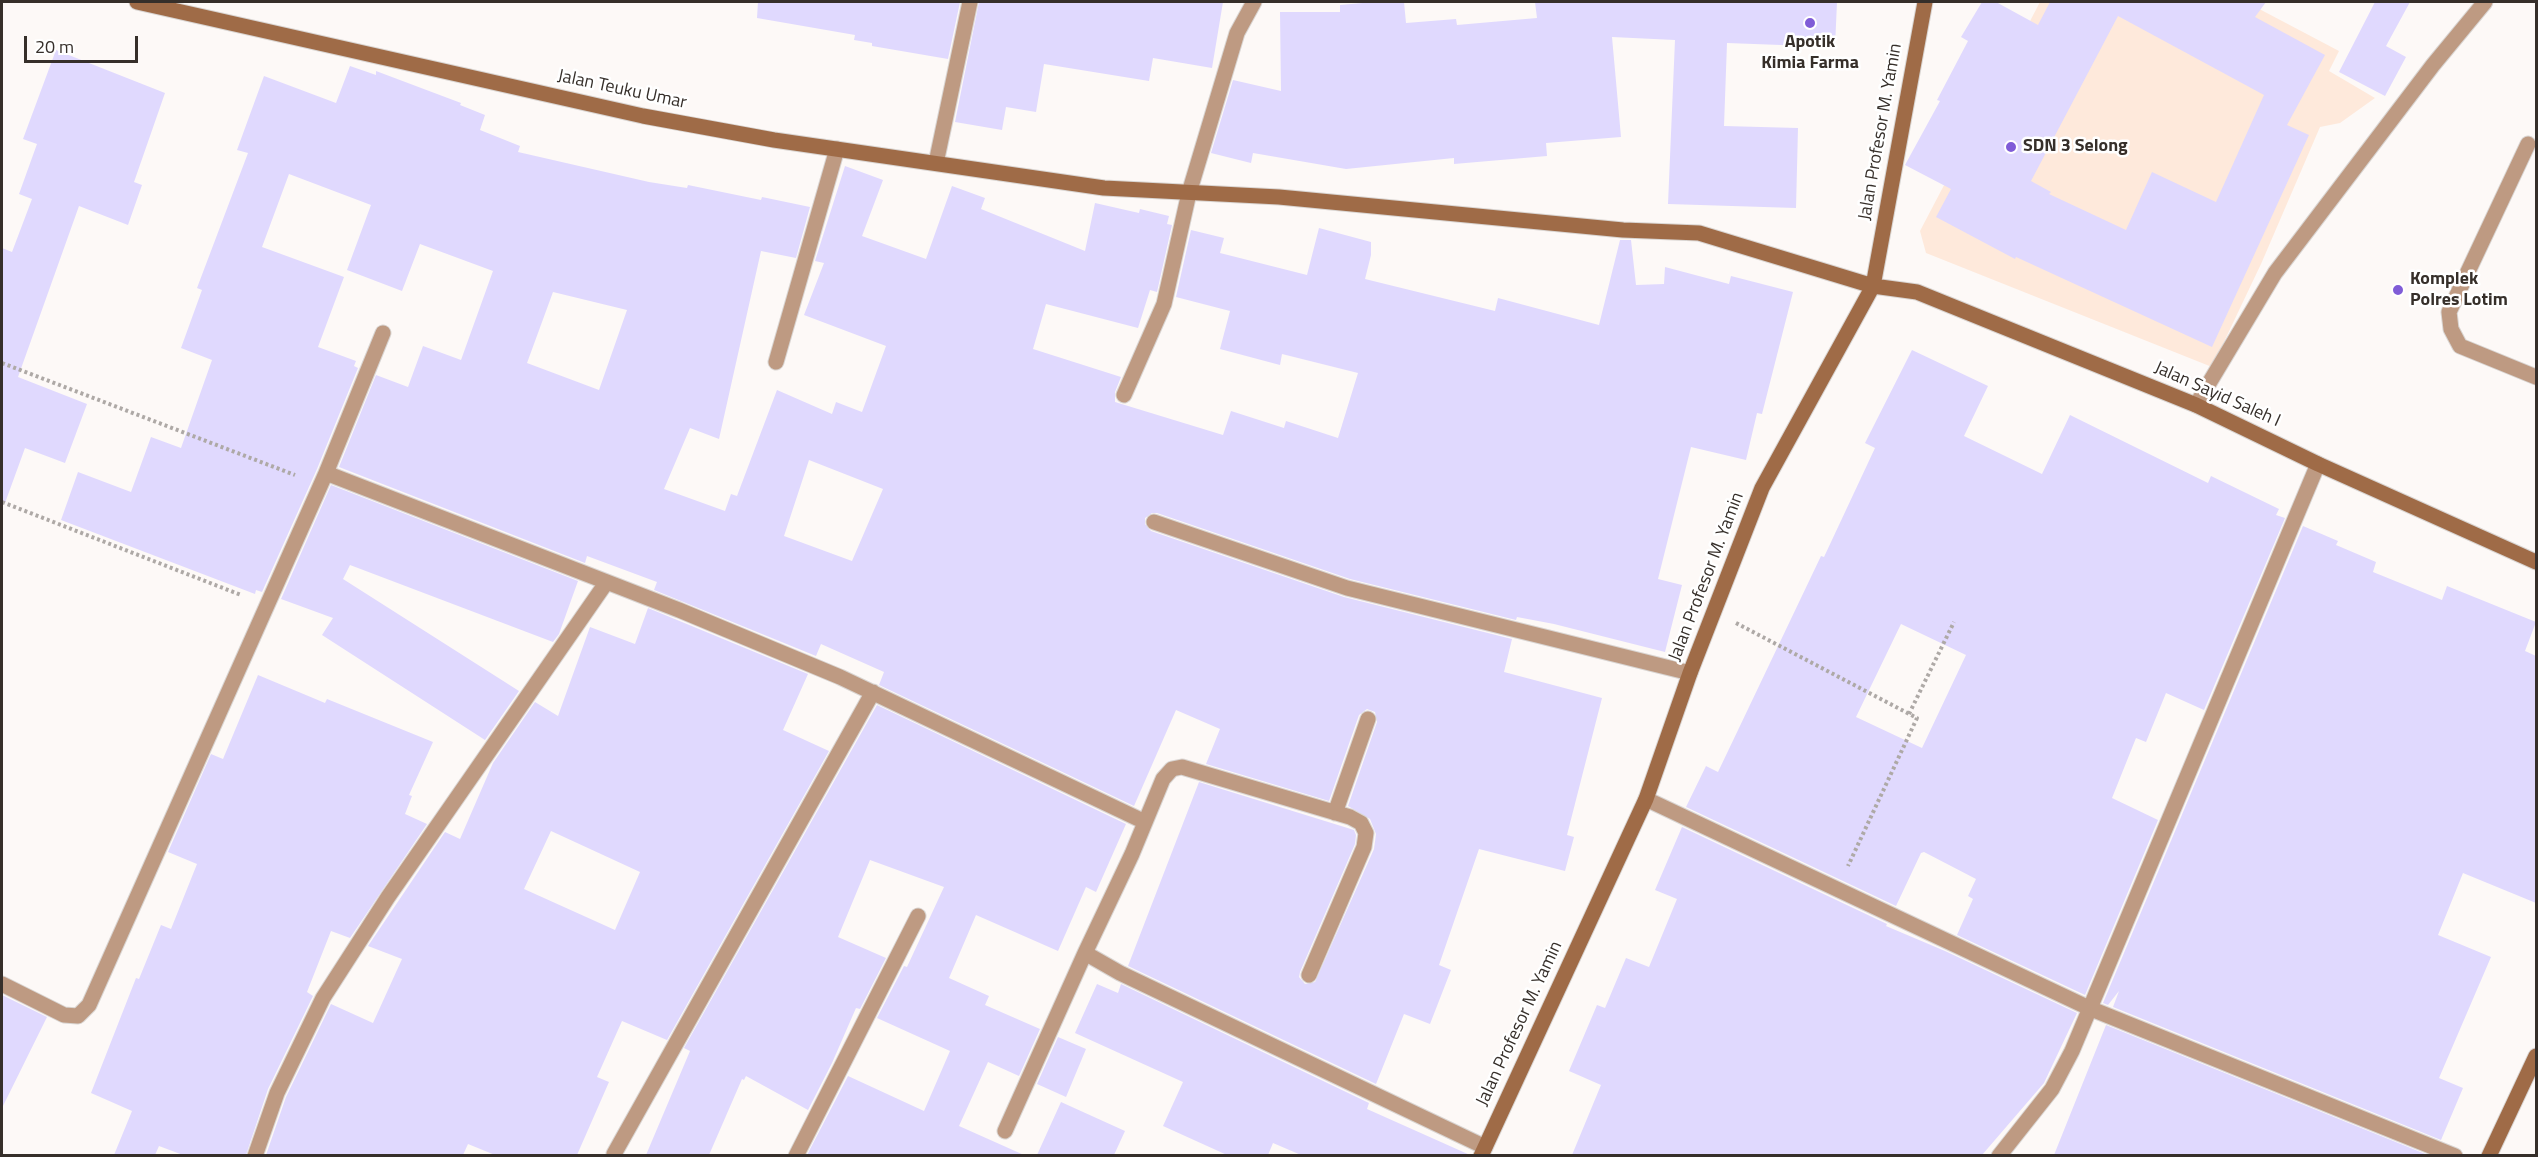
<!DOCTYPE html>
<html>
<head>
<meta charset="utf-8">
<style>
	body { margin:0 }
	#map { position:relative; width:2538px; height:1157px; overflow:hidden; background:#fdf9f7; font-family:"Titillium Web",sans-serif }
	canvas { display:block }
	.frame { position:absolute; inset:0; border:3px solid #362f2a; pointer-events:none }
	.scale { position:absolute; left:24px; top:36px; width:114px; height:27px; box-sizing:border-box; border:3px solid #362f2a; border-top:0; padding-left:8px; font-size:18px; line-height:21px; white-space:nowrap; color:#362f2a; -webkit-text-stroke:4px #fff; paint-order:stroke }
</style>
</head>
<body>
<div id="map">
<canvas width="2538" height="1157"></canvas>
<div class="frame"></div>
<div class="scale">20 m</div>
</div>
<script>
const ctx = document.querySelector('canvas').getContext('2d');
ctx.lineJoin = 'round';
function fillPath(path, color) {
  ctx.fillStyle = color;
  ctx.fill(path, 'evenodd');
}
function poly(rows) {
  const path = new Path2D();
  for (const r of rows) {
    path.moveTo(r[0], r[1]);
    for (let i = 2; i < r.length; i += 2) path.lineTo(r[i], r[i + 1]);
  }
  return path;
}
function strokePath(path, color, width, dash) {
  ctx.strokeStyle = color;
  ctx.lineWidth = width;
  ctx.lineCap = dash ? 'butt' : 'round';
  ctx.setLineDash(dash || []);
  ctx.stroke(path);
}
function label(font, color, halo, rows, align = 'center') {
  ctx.font = font + ' "Titillium Web",sans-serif';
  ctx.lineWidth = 5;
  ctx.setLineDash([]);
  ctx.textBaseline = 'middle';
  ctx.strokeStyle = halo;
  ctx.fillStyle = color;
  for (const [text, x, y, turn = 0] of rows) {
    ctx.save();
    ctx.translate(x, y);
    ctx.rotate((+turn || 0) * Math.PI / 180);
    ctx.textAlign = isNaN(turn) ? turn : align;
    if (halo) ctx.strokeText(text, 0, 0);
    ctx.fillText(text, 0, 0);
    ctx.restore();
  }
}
const built = poly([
	[2040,2,2246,2,2339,51,2329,71,2375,98,2340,123,2320,127,2261,264,2212,367,1926,253,1920,231]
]);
const building = poly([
	[758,2,960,2,948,59,872,46,872,43,854,40,855,35,757,18],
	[979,2,1223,2,1212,68,1153,58,1149,81,1044,64,1036,112,1006,107,1002,130,955,122],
	[1374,2,1404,2,1406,23,1456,19,1457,25,1537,18,1535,2,1837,2,1835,47,1727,43,1724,126,1798,128,1796,208,1668,204,1675,40,1612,37,1621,137,1546,143,1547,156,1454,164,1454,158,1346,169,1253,153,1251,163,1211,153,1233,80,1281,91,1280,12,1340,12,1340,5],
	[1982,2,1996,2,2038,25,2050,2,2266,2,2255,17,2325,55,2287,125,2309,135,2212,347,2016,257,2015,259,1936,217,1951,189,1905,165,1940,101,1937,100,1968,41,1961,37],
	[2118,16,2264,95,2216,202,2152,172,2126,230,2049,194,2051,192,2031,181],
	[2375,2,2410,2,2386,46,2406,57,2385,96,2339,72],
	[56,50,165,93,134,182,142,185,128,225,79,206,18,377,87,404,65,463,25,448,5,503,2,502,2,248,12,252,32,199,19,194,37,144,23,139],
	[350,66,376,75,376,71,461,103,460,105,485,115,480,130,520,146,518,152,649,182,687,188,688,185,761,200,762,197,810,207,796,258,761,251,719,439,690,428,664,489,725,511,731,494,737,496,777,390,832,414,836,402,862,412,886,346,804,315,824,263,815,261,845,166,883,180,862,236,926,259,952,186,985,198,981,209,1085,251,1095,203,1139,213,1140,209,1169,216,1167,224,1172,225,1157,292,1150,290,1138,328,1046,304,1033,349,1121,377,1115,392,1115,402,1223,435,1231,411,1284,428,1286,421,1338,438,1358,373,1282,354,1280,365,1220,349,1230,311,1176,297,1191,230,1224,238,1220,253,1307,275,1319,228,1371,242,1371,255,1365,279,1495,311,1498,298,1599,325,1620,240,1631,240,1636,285,1664,284,1665,267,1729,284,1731,276,1793,292,1762,414,1757,413,1746,460,1691,447,1658,579,1682,585,1665,652,1554,624,1517,617,1516,620,1350,579,1157,513,1152,513,1145,518,1145,524,1151,531,1344,597,1512,639,1504,672,1602,698,1567,835,1574,837,1565,871,1479,849,1439,965,1451,970,1430,1024,1404,1014,1376,1084,1128,966,1199,782,1354,830,1356,835,1355,844,1300,972,1299,977,1305,984,1315,982,1374,849,1376,834,1370,819,1348,806,1377,722,1375,712,1367,709,1359,715,1329,801,1206,764,1220,729,1176,710,1134,806,879,685,884,672,821,644,816,656,654,590,657,582,587,556,585,563,339,467,376,375,408,387,423,346,461,360,493,271,420,244,402,291,347,270,371,205,289,174,262,247,344,277,318,347,356,361,354,366,358,368,317,469,262,592,256,590,255,594,61,520,78,472,131,492,151,437,181,448,212,360,181,348,202,290,197,288,248,153,237,150,264,76,336,103],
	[553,292,627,310,599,390,527,363],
	[809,460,883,489,852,561,784,536],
	[1912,350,1988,386,1964,436,2042,474,2070,415,2208,483,2211,476,2279,509,2276,515,2285,518,2204,710,2166,693,2146,742,2136,738,2112,798,2158,820,2085,995,1957,935,1973,899,1968,896,1976,879,1924,852,1921,853,1896,906,1686,807,1706,766,1718,772,1821,556,1824,557,1875,448,1865,443],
	[1901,624,1966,655,1922,748,1856,717],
	[331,485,578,581,559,634,553,642,350,565,343,579,519,691,485,740,322,635,333,618,281,599],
	[2303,526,2338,541,2336,545,2376,562,2373,572,2442,600,2447,586,2536,622,2525,651,2536,656,2536,903,2463,873,2438,935,2491,957,2439,1078,2463,1088,2441,1140,2113,1007,2119,991,2108,1005,2103,1003],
	[648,608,808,674,783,730,829,751,667,1040,622,1021,597,1077,609,1082,577,1155,495,1155,468,1144,463,1155,266,1155,286,1097,331,1004,373,1023,402,959,368,946,445,832,460,839,493,763,535,702,558,716,590,627,635,644],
	[551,831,640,872,615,930,524,889],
	[258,675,325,703,327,699,433,742,409,795,412,796,405,814,427,824,350,938,331,931,307,992,313,996,268,1089,246,1155,183,1155,159,1146,155,1155,114,1155,132,1111,91,1093,136,978,139,979,161,925,171,929,197,864,168,852,211,754,223,759],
	[877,705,1126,824,1096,892,1086,887,1058,951,976,915,949,978,989,996,985,1005,1040,1029,1019,1076,988,1062,959,1126,1024,1155,807,1155,848,1076,924,1111,950,1051,877,1018,904,966,907,967,944,887,870,860,838,937,886,958,860,1009,856,1008,832,1063,808,1110,746,1076,744,1080,742,1079,709,1155,646,1155,690,1051,684,1048],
	[1682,827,1887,924,1886,926,1945,951,2077,1013,2044,1083,1982,1155,1572,1155,1601,1085,1569,1071,1597,1005,1605,1008,1626,958,1649,967,1677,899,1655,890],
	[1097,984,1118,993,1121,984,1369,1103,1367,1109,1470,1155,1301,1155,1273,1143,1268,1155,1227,1155,1163,1126,1183,1082,1075,1033],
	[2,995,47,1017,2,1108],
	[2106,1025,2428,1155,2054,1155],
	[1058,1037,1086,1049,1066,1097,1037,1084],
	[1061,1102,1125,1131,1114,1155,1037,1155]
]);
const path = poly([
	[2,363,295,475],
	[2,502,241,595],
	[1736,623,1917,718,1848,866],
	[1909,714,1954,622]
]);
const lane = poly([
	[2528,144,2449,312,2451,329,2460,346,2536,377]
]);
const street = poly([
	[936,163,970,2],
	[776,362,837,149],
	[1124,395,1164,304,1189,193,1237,33,1254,2],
	[2196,405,2275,273,2433,65,2485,2],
	[326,473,679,610,840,677,1145,822],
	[1154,522,1347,588,1690,673],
	[1646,799,2089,1008,2455,1156],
	[1335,813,1368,719],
	[1085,953,1120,973,1485,1147],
	[2,984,64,1015,78,1016,89,1005,326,473,383,333],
	[1005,1131,1085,953,1132,854,1163,779,1172,769,1182,767,1350,817,1361,823,1366,833,1364,847,1309,975],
	[614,1154,873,692],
	[255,1156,277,1093,323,998,388,897,606,583],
	[796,1156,918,916],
	[1999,1156,2052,1089,2072,1051,2318,464]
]);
const secondary = poly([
	[137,2,643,116,774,140,1104,188,1279,197,1623,230,1699,233,1873,286,1917,292,2196,405,2318,464,2536,562],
	[1481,1156,1646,799,1690,673,1762,488,1873,286,1925,2],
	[2489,1156,2536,1056]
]);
const markers = [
	[1810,23,6,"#805cd7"],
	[2011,147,6,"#805cd7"],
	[2398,290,6,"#805cd7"]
];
const poiNames = [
	["Apotik",1810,43,"center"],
	["Kimia Farma",1810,64,"center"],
	["SDN 3 Selong",2023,147],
	["Komplek",2410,280],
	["Polres Lotim",2410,301]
];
const streetNames = [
	["Jalan Teuku Umar",622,90,12],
	["Jalan Profesor M. Yamin",1881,132,-80],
	["Jalan Sayid Saleh I",2217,395,24],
	["Jalan Profesor M. Yamin",1707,577,-69],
	["Jalan Profesor M. Yamin",1520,1024,-65]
];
fillPath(built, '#fee9db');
fillPath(building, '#e0d9fe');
strokePath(lane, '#d9d5d2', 17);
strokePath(street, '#d9d5d2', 17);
strokePath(secondary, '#d9d5d2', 17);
strokePath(path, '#aea9a6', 4, [3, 3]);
strokePath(lane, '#be9a82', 15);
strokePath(street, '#be9a82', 15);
strokePath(secondary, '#9f6b47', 15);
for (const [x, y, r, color] of markers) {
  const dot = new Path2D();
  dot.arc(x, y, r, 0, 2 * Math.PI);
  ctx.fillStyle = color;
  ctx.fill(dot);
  strokePath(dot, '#fff', 2);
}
label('bold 18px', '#362f2a', '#fff', poiNames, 'left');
label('18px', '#362f2a', '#fff', streetNames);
</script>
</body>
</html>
